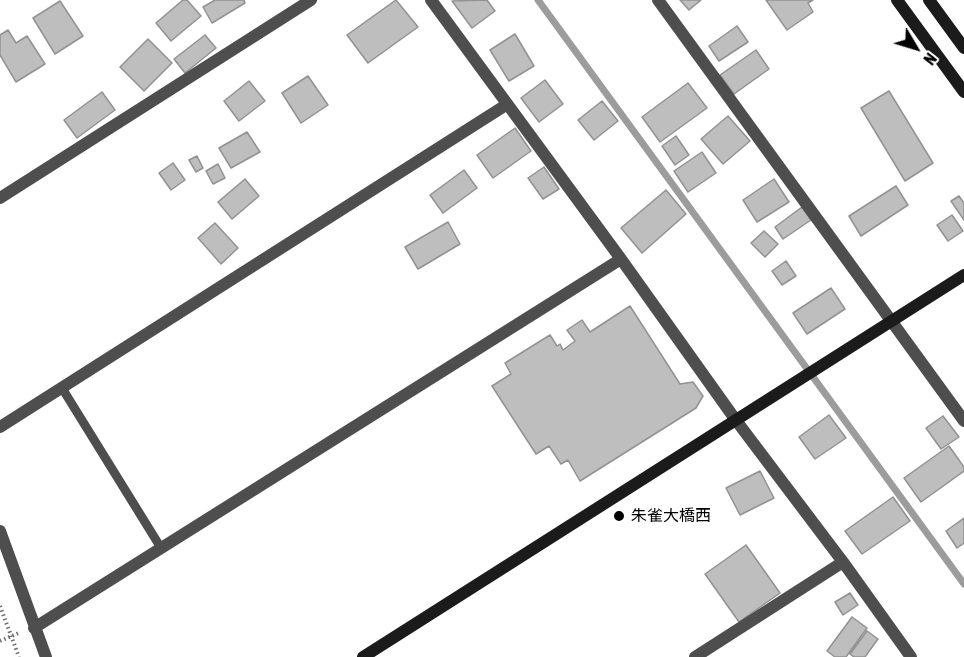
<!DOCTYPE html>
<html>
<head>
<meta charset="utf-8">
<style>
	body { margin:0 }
	#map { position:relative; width:964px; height:657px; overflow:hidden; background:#fff; font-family:"Asap Condensed",sans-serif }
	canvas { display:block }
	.north { position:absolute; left:886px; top:18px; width:60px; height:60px; -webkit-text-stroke:4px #fff; paint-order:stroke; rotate:128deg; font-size:16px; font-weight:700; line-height:24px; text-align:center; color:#000 }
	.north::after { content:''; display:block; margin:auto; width:21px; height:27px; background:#000; clip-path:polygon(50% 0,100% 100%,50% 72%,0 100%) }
</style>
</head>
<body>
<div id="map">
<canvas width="964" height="657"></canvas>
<div class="north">N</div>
</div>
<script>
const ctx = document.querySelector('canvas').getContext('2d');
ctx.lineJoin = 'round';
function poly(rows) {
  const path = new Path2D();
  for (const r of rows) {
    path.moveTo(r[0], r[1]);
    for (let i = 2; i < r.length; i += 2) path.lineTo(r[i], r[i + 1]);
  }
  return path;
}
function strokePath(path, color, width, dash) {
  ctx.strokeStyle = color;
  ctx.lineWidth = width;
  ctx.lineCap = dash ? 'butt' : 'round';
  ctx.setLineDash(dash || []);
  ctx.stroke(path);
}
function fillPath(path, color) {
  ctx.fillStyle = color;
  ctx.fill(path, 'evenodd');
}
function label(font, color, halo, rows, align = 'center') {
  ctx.font = font + ' "Asap Condensed","Noto Sans JP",sans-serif';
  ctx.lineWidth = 6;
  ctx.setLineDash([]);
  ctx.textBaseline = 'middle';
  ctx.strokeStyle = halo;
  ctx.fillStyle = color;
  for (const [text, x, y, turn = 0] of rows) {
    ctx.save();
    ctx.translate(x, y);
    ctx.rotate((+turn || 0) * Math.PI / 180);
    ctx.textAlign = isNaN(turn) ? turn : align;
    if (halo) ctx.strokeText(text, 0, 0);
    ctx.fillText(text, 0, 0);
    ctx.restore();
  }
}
const stream = poly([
	[538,0,964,584]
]);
const building = poly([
	[183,0,187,0,201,16,171,41,156,23,183,0],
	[215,0,244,0,245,3,212,23,203,7,215,0],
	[396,0,418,27,368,63,347,35,396,0],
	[487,0,495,11,472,28,452,1,487,0],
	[680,0,701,0,689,10,680,0],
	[766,0,813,0,808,3,813,12,787,30,766,0],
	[60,1,83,36,55,54,33,18,60,1],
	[737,26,748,42,719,61,709,46,737,26],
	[8,30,16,43,27,36,45,64,16,82,0,55,0,35,8,30],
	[515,34,534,66,509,81,490,50,515,34],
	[205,35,216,48,185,73,174,59,205,35],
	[148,39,172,63,144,91,120,67,148,39],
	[756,50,769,69,734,94,720,75,756,50],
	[308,76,328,105,301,123,282,93,308,76],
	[545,80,563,104,539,122,521,98,545,80],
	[249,81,265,101,239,121,224,101,249,81],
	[688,83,707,108,660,142,642,117,688,83],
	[889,91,933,163,905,181,861,108,889,91],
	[102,92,115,110,77,138,64,120,102,92],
	[602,101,618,121,594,140,578,120,602,101],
	[728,116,750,141,723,164,701,139,728,116],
	[515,128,531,151,493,178,477,155,515,128],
	[247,132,260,152,231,168,219,148,247,132],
	[676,136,689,155,675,165,662,146,676,136],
	[702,152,716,173,688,192,674,171,702,152],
	[197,156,203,168,196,172,189,160,197,156],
	[173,163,185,180,171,190,159,173,173,163],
	[218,164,225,178,213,184,206,171,218,164],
	[544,167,559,189,543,199,528,178,544,167],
	[464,170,477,188,443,213,430,195,464,170],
	[245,179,259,196,232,219,218,202,245,179],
	[774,179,789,202,757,222,743,200,774,179],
	[896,186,908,205,861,236,849,216,896,186],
	[666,190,686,214,642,253,621,228,666,190],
	[959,196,964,203,964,220,951,201,959,196],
	[802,207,811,220,783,239,775,227,802,207],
	[952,215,963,231,948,241,937,225,952,215],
	[448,222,460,244,418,269,405,247,448,222],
	[215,223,238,248,221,264,198,238,215,223],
	[764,231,778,244,765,257,751,243,764,231],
	[786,261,796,276,782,285,772,271,786,261],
	[831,288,845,309,807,334,793,313,831,288],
	[630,306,680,384,693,382,703,396,696,408,580,481,568,460,561,464,549,446,536,454,492,386,511,374,505,363,550,335,557,346,560,344,563,350,575,341,567,330,582,320,590,332,630,306],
	[829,415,846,438,815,459,799,437,829,415],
	[943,416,959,437,941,449,926,428,943,416],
	[949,446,964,467,964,471,921,502,904,478,949,446],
	[760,471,774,498,740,515,726,488,760,471],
	[893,497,910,521,862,554,845,531,893,497],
	[964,518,964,543,957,548,946,531,964,518],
	[746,545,780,593,739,622,705,574,746,545],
	[850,593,858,605,843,615,835,602,850,593],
	[852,617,867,628,846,657,835,657,827,651,852,617],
	[867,631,878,639,865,657,854,657,850,654,867,631]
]);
const path = poly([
	[0,606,19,657],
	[0,641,19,633]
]);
const lane = poly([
	[62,388,161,548]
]);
const street = poly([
	[431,0,621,259,735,419,843,562,911,657],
	[658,0,964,421],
	[0,198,311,0],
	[0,427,506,105],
	[0,531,46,657],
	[34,628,621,259],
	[695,657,843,562]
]);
const secondary = poly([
	[897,0,964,92],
	[929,0,964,48],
	[363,657,964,275]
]);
const markers = [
	[619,516,6,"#000"]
];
const poiNames = [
	["朱雀大橋西",631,516]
];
strokePath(stream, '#9c9c9c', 7);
fillPath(building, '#bebebe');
strokePath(building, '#929292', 1.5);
strokePath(path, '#707070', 4, [1.5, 3]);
strokePath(lane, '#4e4e4e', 9);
strokePath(street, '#4e4e4e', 12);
strokePath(secondary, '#1b1b1b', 12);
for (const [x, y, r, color] of markers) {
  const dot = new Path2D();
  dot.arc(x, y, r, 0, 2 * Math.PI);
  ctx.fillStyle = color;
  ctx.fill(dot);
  strokePath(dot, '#fff', 2);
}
label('16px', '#000', '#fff', poiNames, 'left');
</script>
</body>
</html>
